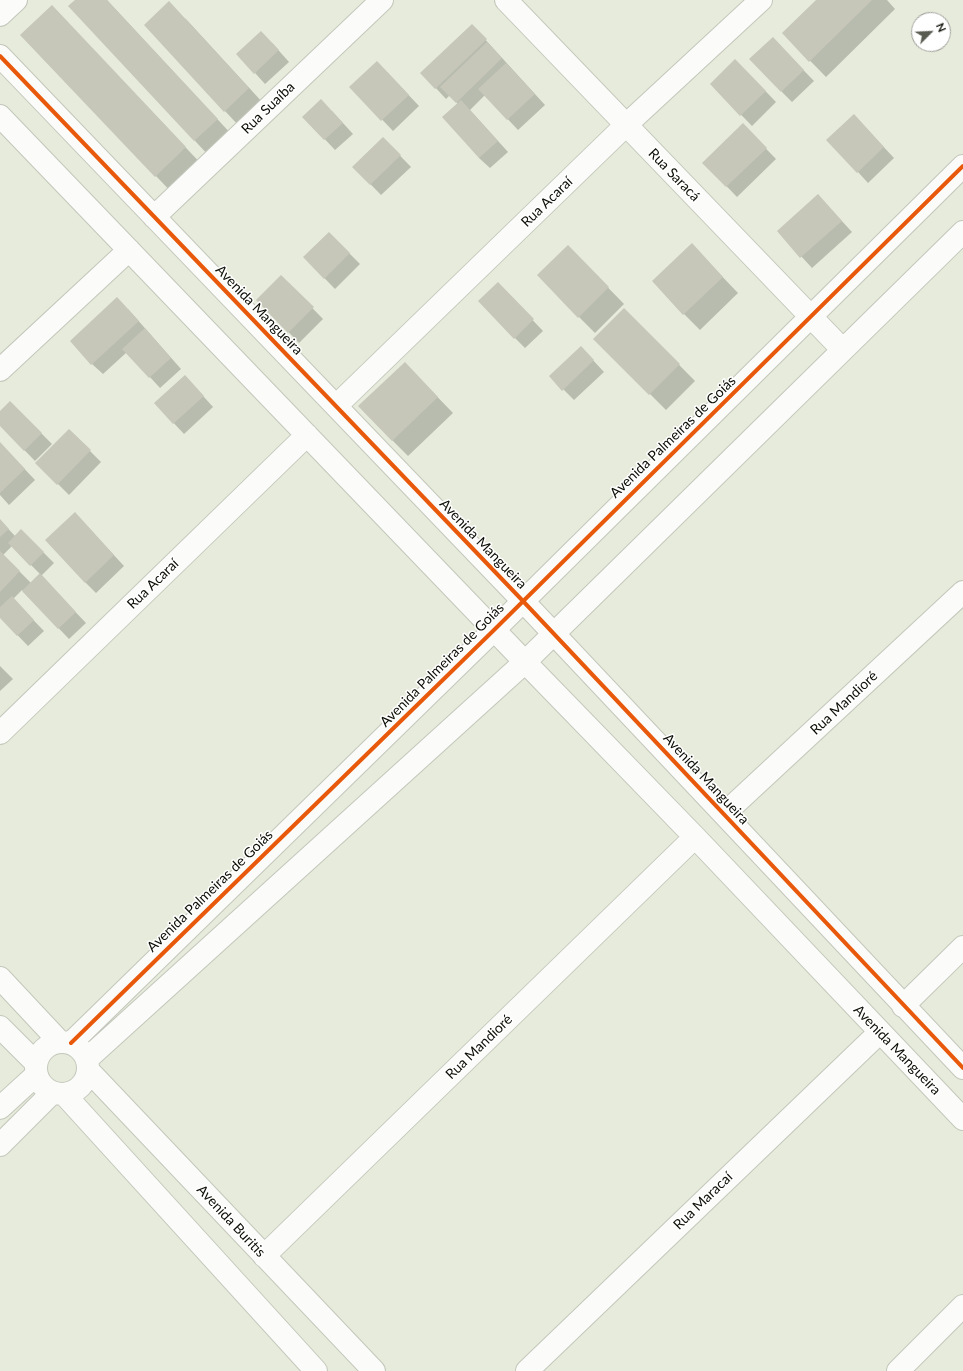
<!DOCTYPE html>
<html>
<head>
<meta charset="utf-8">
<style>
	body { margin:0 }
	#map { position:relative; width:963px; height:1371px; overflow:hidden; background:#e6ebdb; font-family:Lato,sans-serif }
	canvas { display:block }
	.north { position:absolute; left:911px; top:12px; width:40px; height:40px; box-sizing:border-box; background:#fff; border:1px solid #9e9f9b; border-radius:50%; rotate:66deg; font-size:11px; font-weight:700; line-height:16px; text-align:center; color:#0c0f06 }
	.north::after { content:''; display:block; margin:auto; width:14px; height:18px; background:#585c51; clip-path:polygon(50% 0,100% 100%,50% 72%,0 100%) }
</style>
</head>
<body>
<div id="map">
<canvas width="963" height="1371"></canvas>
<div class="north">N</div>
</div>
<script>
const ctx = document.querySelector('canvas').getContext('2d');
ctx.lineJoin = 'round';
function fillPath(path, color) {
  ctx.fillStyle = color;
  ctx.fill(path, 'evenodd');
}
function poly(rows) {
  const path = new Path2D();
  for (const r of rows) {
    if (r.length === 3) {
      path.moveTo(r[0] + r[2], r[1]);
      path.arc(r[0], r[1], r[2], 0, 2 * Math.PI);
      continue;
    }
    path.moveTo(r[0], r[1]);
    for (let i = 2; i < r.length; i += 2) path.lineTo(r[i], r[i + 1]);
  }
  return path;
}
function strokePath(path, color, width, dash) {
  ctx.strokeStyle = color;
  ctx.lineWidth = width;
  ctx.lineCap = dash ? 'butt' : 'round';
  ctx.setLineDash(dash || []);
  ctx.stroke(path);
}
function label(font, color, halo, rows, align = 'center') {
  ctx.font = font + ' Lato,sans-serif';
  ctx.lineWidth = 3;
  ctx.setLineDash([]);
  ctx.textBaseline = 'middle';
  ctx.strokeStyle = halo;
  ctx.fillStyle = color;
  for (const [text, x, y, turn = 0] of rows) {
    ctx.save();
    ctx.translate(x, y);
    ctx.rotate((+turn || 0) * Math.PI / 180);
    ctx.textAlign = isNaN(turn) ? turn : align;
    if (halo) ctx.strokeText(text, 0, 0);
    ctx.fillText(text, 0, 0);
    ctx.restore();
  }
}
const shadow = poly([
	[76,0,107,0,233,136,210,157,70,6],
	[817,0,887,0,895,9,826,77,783,33],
	[52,6,206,169,176,197,22,35],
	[185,18,264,104,240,127,225,111],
	[472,25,545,105,518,130,485,95,470,110,508,152,490,168,479,158,458,104,450,95,446,99,422,73],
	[272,43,289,62,265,84,255,73],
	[783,49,814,81,792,102,782,92],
	[746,71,776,102,752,126,711,84],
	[387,72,419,106,393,131,351,87],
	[332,111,353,134,335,150,304,117],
	[743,125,776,159,737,197,704,163],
	[864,126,894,158,868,183,858,172],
	[383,138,411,167,381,195,354,167],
	[828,206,852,232,812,268,778,231],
	[329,233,360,264,335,289,304,257],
	[692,245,738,293,700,330,684,314],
	[583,262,624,304,595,333,579,317],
	[281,276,323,319,299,343,258,300],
	[508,294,543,331,525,348,515,338],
	[128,309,181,369,160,388,127,352,103,374,92,364],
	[624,309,695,381,666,410,595,339],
	[591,358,604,372,574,400,550,376],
	[420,379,453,413,408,456,392,440],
	[195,387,213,407,184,434,155,403],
	[10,402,52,444,35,461,0,425,0,412],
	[69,430,101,462,69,495,37,463],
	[0,443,35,480,9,505,0,495],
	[0,520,15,536,21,530,54,563,41,576,86,623,69,639,22,590,13,599,44,631,28,646,0,617],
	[12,546,40,574,31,583,3,555],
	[85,524,124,566,96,593,85,582],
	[0,666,13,679,0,691]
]);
const building = poly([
	[75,0,107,0,218,119,194,141,68,6],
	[816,0,872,0,809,62,782,33],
	[169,1,249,88,224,112,144,25],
	[52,5,186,147,155,177,20,35],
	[472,24,487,39,435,89,420,73],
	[261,31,279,50,254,74,236,54],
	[773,37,804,70,781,92,749,59],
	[487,42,502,58,456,103,440,87],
	[735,59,766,91,740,116,710,84],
	[377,61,409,95,381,121,349,87],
	[506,63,535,94,507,120,478,89],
	[321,99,343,123,324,140,302,117],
	[461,100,498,141,479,158,442,117],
	[854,114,884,147,857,173,826,140],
	[743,123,767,148,726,187,702,163],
	[383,137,401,155,370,185,352,167],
	[818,194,842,221,800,258,777,231],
	[329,232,350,253,324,279,303,257],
	[692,243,723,277,683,315,652,281],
	[568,245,609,287,578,318,537,275],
	[281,275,314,307,288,333,256,300],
	[498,282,534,319,514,339,478,301],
	[117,297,139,321,91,365,70,341],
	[624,308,680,364,649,395,593,339],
	[145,328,171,358,149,378,122,349],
	[581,346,594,360,562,391,549,376],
	[405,362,438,397,392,441,358,406],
	[185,375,204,396,173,424,154,403],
	[10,401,42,433,24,451,0,426,0,411],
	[69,429,91,450,57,485,35,463],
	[0,442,25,469,0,493],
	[75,512,114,555,85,583,45,540],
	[0,519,9,529,0,537],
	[21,529,44,552,30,566,8,543],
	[0,551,20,571,0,592],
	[40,573,76,612,58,629,22,591],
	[12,596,34,620,17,636,0,618,0,607]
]);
const minor = poly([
	[506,0,842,349],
	[0,15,16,0],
	[0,56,522,600,963,1068],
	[0,116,525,662,695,837,963,1119],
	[154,217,382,0],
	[0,370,129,250],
	[336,406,626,125,761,0],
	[0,733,307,435],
	[724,814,963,592],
	[0,978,59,1041],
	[903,1006,963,947],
	[0,1027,36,1063],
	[62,1068,26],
	[71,1043,494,630,963,166],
	[87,1059,525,662,963,232],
	[88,1070,374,1371],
	[64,1094,316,1371],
	[0,1108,36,1075],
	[0,1145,52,1093],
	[264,1256,695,837],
	[527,1371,880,1032],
	[898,1371,963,1306]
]);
const cycleway = poly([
	[0,56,522,600,963,1068],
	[71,1043,494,630,963,166]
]);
const streetNames = [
	["Rua Suaíba",268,108,-44],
	["Rua Saracá",674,175,46],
	["Rua Acaraí",547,202,-44],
	["Avenida Mangueira",259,310,46],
	["Avenida Palmeiras de Goiás",673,437,-44],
	["Avenida Mangueira",483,544,46],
	["Rua Acaraí",153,584,-44],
	["Avenida Palmeiras de Goiás",442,665,-45],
	["Rua Mandioré",844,703,-43],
	["Avenida Mangueira",706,779,47],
	["Avenida Palmeiras de Goiás",210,891,-44],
	["Rua Mandioré",479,1047,-44],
	["Avenida Mangueira",897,1050,46],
	["Rua Maracaí",703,1201,-44],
	["Avenida Buritis",231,1221,47]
];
fillPath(shadow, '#0003');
fillPath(building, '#c6c6b9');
strokePath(minor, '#c3c7bb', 24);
strokePath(minor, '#fbfcfa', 22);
strokePath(cycleway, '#e8590c', 4);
label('14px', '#0c0f06', '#fff', streetNames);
</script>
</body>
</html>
